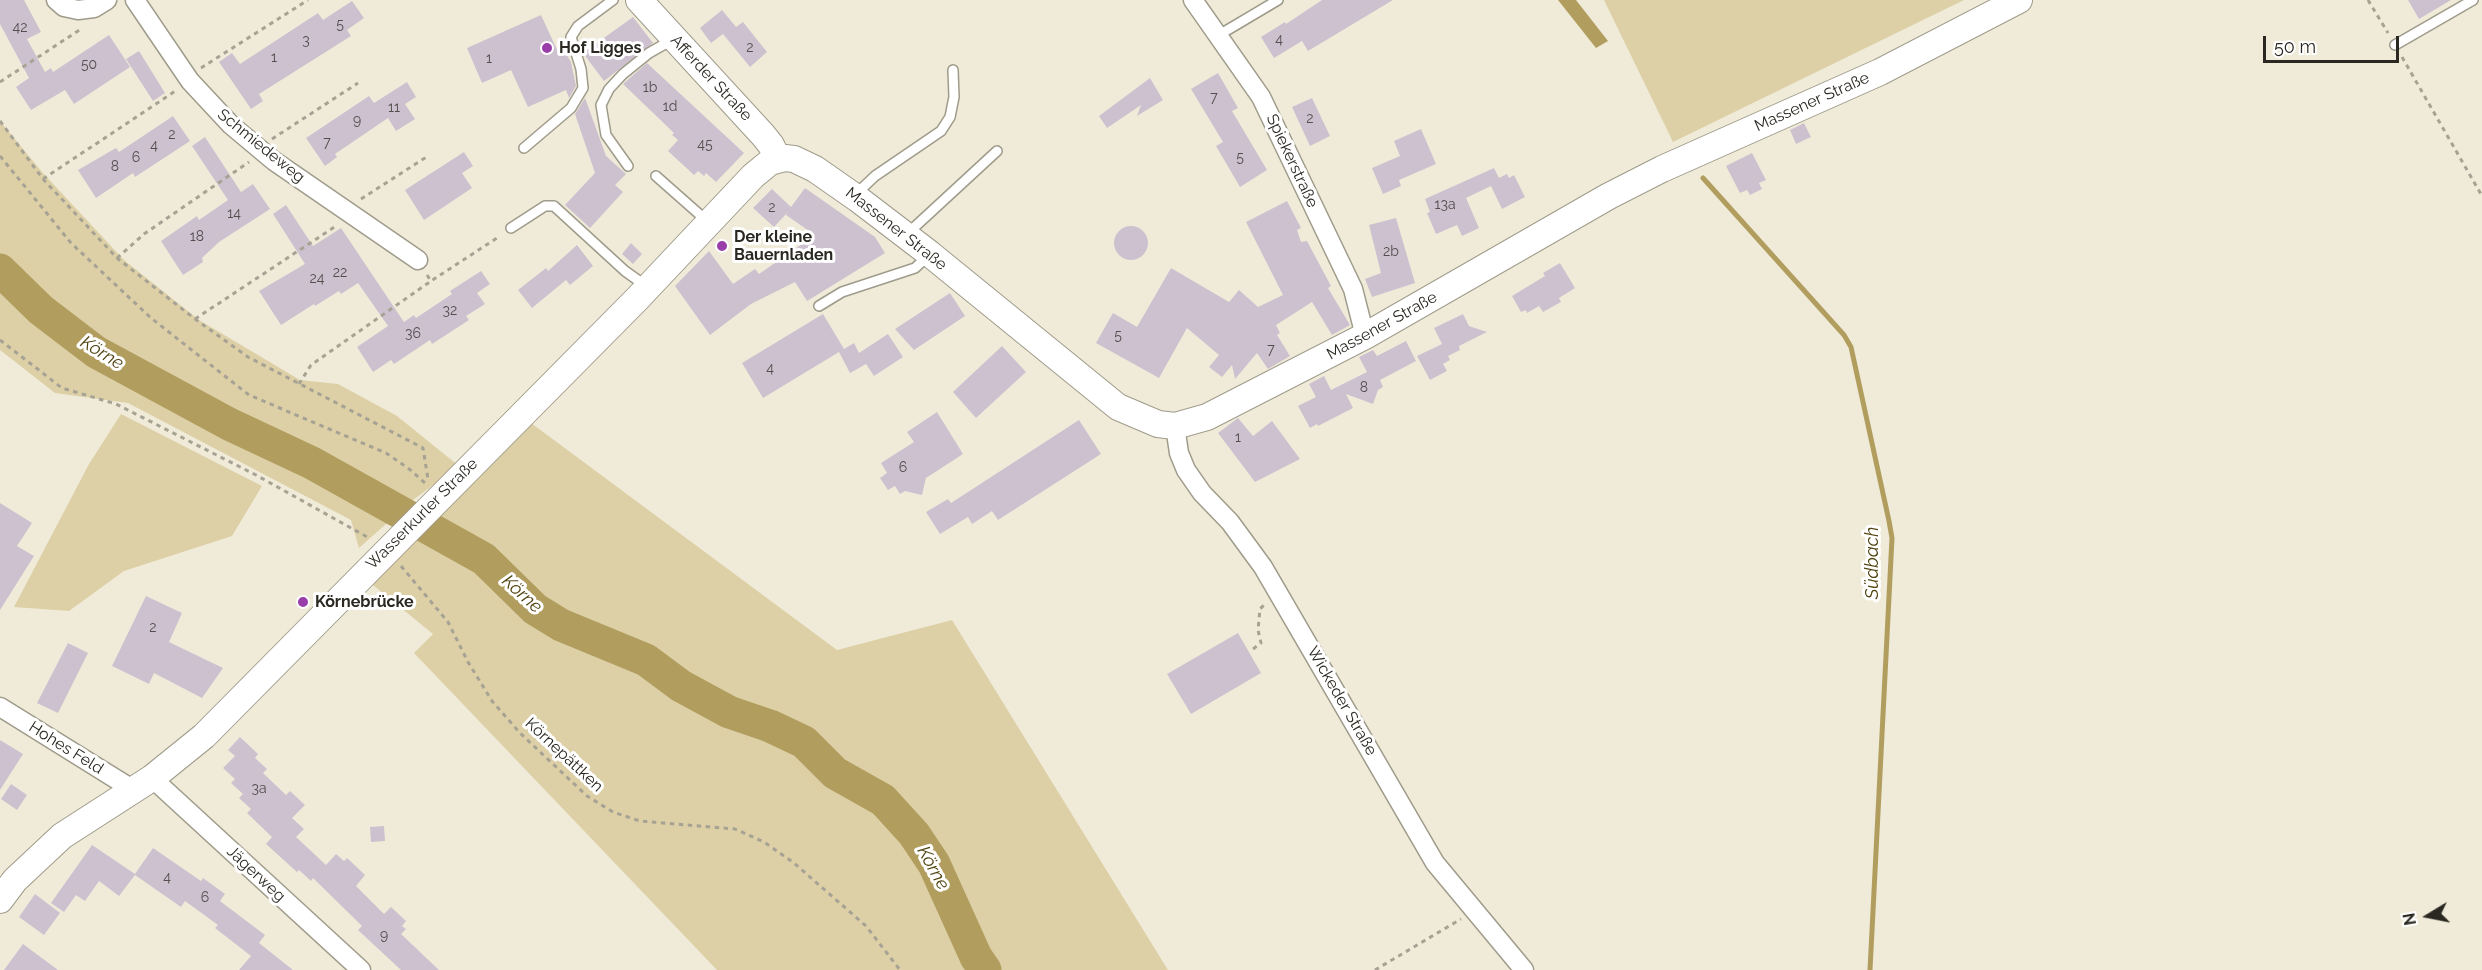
<!DOCTYPE html>
<html>
<head>
<meta charset="utf-8">
<style>
	body { margin:0 }
	#map { position:relative; width:2482px; height:970px; overflow:hidden; background:#f0ebd9; font-family:Raleway,sans-serif }
	canvas { display:block }
	.north { position:absolute; left:2398px; top:886px; width:60px; height:60px; -webkit-text-stroke:4px #fff; paint-order:stroke; rotate:260deg; font-size:16px; font-weight:700; line-height:24px; text-align:center; color:#2a2821 }
	.north::after { content:''; display:block; margin:auto; width:21px; height:27px; background:#2a2821; clip-path:polygon(50% 0,100% 100%,50% 72%,0 100%) }
	.scale { position:absolute; left:2263px; top:36px; width:136px; height:27px; box-sizing:border-box; border:3px solid #2a2821; border-top:0; padding-left:8px; font-size:18px; line-height:21px; white-space:nowrap; color:#2a2821; -webkit-text-stroke:4px #fff; paint-order:stroke }
</style>
</head>
<body>
<div id="map">
<canvas width="2482" height="970"></canvas>
<div class="north">N</div>
<div class="scale">50 m</div>
</div>
<script>
const ctx = document.querySelector('canvas').getContext('2d');
ctx.lineJoin = 'round';
function fillPath(path, color) {
  ctx.fillStyle = color;
  ctx.fill(path, 'evenodd');
}
function poly(rows) {
  const path = new Path2D();
  for (const r of rows) {
    if (r.length === 3) {
      path.moveTo(r[0] + r[2], r[1]);
      path.arc(r[0], r[1], r[2], 0, 2 * Math.PI);
      continue;
    }
    path.moveTo(r[0], r[1]);
    for (let i = 2; i < r.length; i += 2) path.lineTo(r[i], r[i + 1]);
  }
  return path;
}
function strokePath(path, color, width, dash) {
  ctx.strokeStyle = color;
  ctx.lineWidth = width;
  ctx.lineCap = dash ? 'butt' : 'round';
  ctx.setLineDash(dash || []);
  ctx.stroke(path);
}
function label(font, color, halo, rows, align = 'center') {
  ctx.font = font + ' Raleway,sans-serif';
  ctx.lineWidth = 6;
  ctx.setLineDash([]);
  ctx.textBaseline = 'middle';
  ctx.strokeStyle = halo;
  ctx.fillStyle = color;
  for (const [text, x, y, turn = 0] of rows) {
    ctx.save();
    ctx.translate(x, y);
    ctx.rotate((+turn || 0) * Math.PI / 180);
    ctx.textAlign = isNaN(turn) ? turn : align;
    if (halo) ctx.strokeText(text, 0, 0);
    ctx.fillText(text, 0, 0);
    ctx.restore();
  }
}
const green = poly([
	[1604,0,1964,0,1673,142],
	[0,121,42,172,124,260,199,320,300,380,338,384,397,416,459,466,413,500,359,548,351,520,128,403,55,393,0,350],
	[121,414,262,486,232,536,124,571,69,611,14,607,89,464],
	[527,420,837,650,952,620,1168,970,717,970,414,653,433,634,368,581]
]);
const water = poly([
	[1558,0,1576,0,1608,41,1596,48]
]);
const stream = poly([
	[1703,178,1844,335,1851,347,1889,521,1892,538,1870,970]
]);
const river = poly([
	[0,270,41,310,96,352,229,424,312,463,484,559,535,609,561,625,646,660,681,686,729,712,770,726,804,742,835,773,883,800,914,834,934,864,976,957,985,970]
]);
const building = poly([
	[0,0,24,0,41,32,27,39,45,72,51,68,53,72,109,35,130,67,74,104,65,90,31,110,16,87,29,78,0,24],
	[1322,0,1393,0,1308,51,1302,41,1274,58,1261,37,1285,22,1286,24],
	[2408,0,2451,0,2419,19],
	[352,1,364,18,347,30,351,36,259,94,263,101,251,109,219,62,232,53,240,64,318,13,323,20],
	[722,10,736,27,743,22,767,52,750,67,723,34,711,43,700,28],
	[541,15,558,52,563,49,571,62,576,86,569,98,566,90,528,107,511,70,482,83,467,48],
	[633,17,653,43,604,81,583,53],
	[139,51,165,93,153,101,126,59],
	[647,63,744,153,716,182,706,173,704,176,698,171,694,175,668,151,678,140,672,135,674,133,623,84],
	[1218,73,1238,108,1232,111,1267,170,1240,187,1216,146,1223,142,1191,89],
	[1150,78,1163,100,1137,116,1141,105,1107,128,1099,116],
	[407,82,416,97,405,104,415,119,396,131,388,118,335,154,337,157,325,166,306,138,369,96,374,103],
	[585,98,606,156,626,174,615,185,623,192,590,228,565,205,595,173,575,114],
	[1312,98,1330,136,1310,146,1292,107],
	[173,116,190,141,135,177,133,173,96,198,78,170,116,148,119,152],
	[1804,123,1811,137,1796,144,1790,130],
	[1421,129,1436,164,1399,180,1401,186,1383,194,1372,168,1400,156,1394,141],
	[205,137,241,192,253,184,270,209,219,242,202,258,203,262,183,275,161,241,197,216,199,220,228,200,192,146],
	[464,152,473,166,462,173,472,188,424,220,405,190],
	[1752,153,1766,180,1759,183,1762,189,1750,195,1747,190,1740,193,1726,166],
	[1494,168,1499,178,1507,174,1509,178,1514,175,1525,197,1502,209,1491,186,1466,198,1479,228,1462,236,1457,225,1436,234,1427,213,1430,212,1425,199],
	[805,188,875,237,885,253,807,301,795,282,751,304,710,335,675,286,709,251,733,284,755,269,759,274,815,235,786,215,788,212,774,227,753,208,772,189,791,207],
	[1287,201,1301,228,1297,230,1301,242,1307,241,1331,286,1328,288,1350,325,1332,335,1312,302,1276,325,1280,333,1277,335,1290,356,1268,369,1257,353,1235,379,1232,365,1222,377,1209,367,1219,355,1187,328,1159,378,1096,343,1113,313,1137,327,1171,268,1229,302,1239,290,1258,307,1283,295,1246,222],
	[286,205,313,246,341,228,404,322,414,315,416,318,452,294,450,291,481,271,490,284,477,293,485,304,466,316,469,320,432,344,430,340,394,364,391,360,373,372,357,347,388,326,358,283,341,294,339,291,315,306,314,304,281,325,259,291,305,264,273,214],
	[1396,218,1415,283,1372,297,1365,279,1381,273,1369,225],
	[1131,243,17],
	[631,243,642,254,633,264,622,254],
	[577,245,593,266,570,285,566,280,532,308,518,290,546,268,548,271],
	[1560,263,1575,288,1559,298,1561,302,1543,312,1539,306,1527,313,1526,310,1521,312,1512,296,1545,276,1543,273],
	[950,293,965,316,914,350,895,329],
	[823,314,844,349,854,343,859,353,888,334,903,357,874,376,866,364,850,373,839,352,763,398,742,363],
	[1463,314,1469,326,1487,332,1459,346,1460,350,1448,356,1450,360,1443,364,1447,371,1430,380,1417,356,1442,344,1434,328],
	[1406,341,1416,361,1380,380,1383,387,1378,390,1373,404,1346,394,1353,408,1318,426,1317,424,1310,428,1298,406,1316,397,1309,384,1324,376,1331,390,1367,372,1359,357,1373,350,1377,356],
	[1002,346,1026,372,976,418,953,392],
	[937,412,963,454,926,478,922,495,905,491,900,494,895,486,888,490,880,478,887,473,881,463,914,442,907,432],
	[1238,418,1253,436,1272,421,1300,459,1255,482,1218,433],
	[1079,420,1101,454,998,520,992,511,972,524,968,517,940,534,926,512,948,499,951,503],
	[0,503,32,523,17,546,34,556,0,610],
	[146,596,182,613,169,642,223,668,202,698,154,673,149,684,112,666],
	[1238,633,1261,673,1191,714,1167,674],
	[68,643,88,653,58,713,37,703],
	[240,737,258,754,255,758,267,769,263,773,286,795,290,791,305,805,292,818,304,829,296,837,326,865,336,854,344,861,347,858,363,873,365,875,356,886,384,914,391,907,406,921,402,926,406,929,401,934,439,970,401,970,358,930,362,926,313,878,311,881,299,870,297,872,266,844,272,837,247,813,251,809,239,798,243,794,231,783,235,779,223,768,235,756,228,750],
	[0,740,23,754,0,790],
	[11,784,27,795,17,810,1,799],
	[384,826,385,841,371,842,370,827],
	[92,845,135,874,153,848,201,881,203,878,225,894,220,901,265,935,259,943,293,970,239,970,251,956,215,928,218,925,185,901,181,907,135,875,119,896,99,881,85,901,76,895,64,912,51,903],
	[35,894,60,913,44,935,19,917],
	[23,944,58,970,4,970]
]);
const path = poly([
	[2368,0,2388,33],
	[2402,57,2482,196],
	[201,68,308,0],
	[0,82,81,29],
	[0,121,43,179,117,258,195,319,248,357,423,448,428,479],
	[272,139,358,83],
	[0,156,71,243,151,318,249,395,386,453,408,468,425,483],
	[43,179,177,90],
	[361,199,428,156],
	[117,258,144,234,249,162],
	[427,275,431,281,500,236],
	[195,319,336,226],
	[0,340,62,388,116,404,256,475,369,538],
	[299,384,311,365,431,281],
	[401,566,448,622,468,662,492,701,520,733,587,796,613,812,640,821,735,829,764,842,794,863,866,926,900,970],
	[1253,649,1261,643,1258,630,1260,609,1266,603],
	[1375,970,1461,919]
]);
const lane = poly([
	[1219,35,1278,0],
	[2395,45,2473,0],
	[524,148,571,108,583,88,581,69,571,37,578,26,613,0],
	[628,166,606,135,601,105,609,89,623,74,649,53,672,40],
	[656,176,707,221],
	[856,194,875,176,941,131,950,117,954,97,953,70],
	[511,228,545,206,554,206,625,271,646,286],
	[907,234,997,151],
	[819,306,842,292,915,268,928,256]
]);
const street = poly([
	[56,0,64,7,78,10,94,8,107,0],
	[135,0,190,81,231,125,274,161,418,260],
	[1193,0,1261,97,1353,289,1365,336],
	[1175,426,1179,453,1186,470,1202,493,1230,522,1263,567,1435,863,1524,970],
	[0,707,132,789],
	[152,778,361,970]
]);
const secondary = poly([
	[639,0,763,135,771,145,778,159],
	[0,900,15,880,62,836,152,778,204,736,637,299,753,176,770,162,785,158,794,159,815,169,858,199,930,254,1118,407,1158,424,1175,426,1207,417,1365,336,1609,196,1662,169,1880,72,2019,0]
]);
const markers = [
	[547,48,6,"#993ea9"],
	[722,246,6,"#993ea9"],
	[303,602,6,"#993ea9"]
];
const numberNames = [
	["5",340,25],
	["42",20,28],
	["4",1279,40],
	["3",306,41],
	["2",750,48],
	["1",274,58],
	["1",489,59],
	["50",89,65],
	["1b",650,88],
	["7",1214,98],
	["1d",670,107],
	["11",394,108],
	["2",1310,119],
	["9",357,121],
	["2",172,135],
	["7",327,143],
	["45",705,145],
	["4",154,146],
	["6",136,158],
	["5",1240,158],
	["8",115,167],
	["13a",1445,205],
	["2",772,208],
	["14",234,214],
	["18",197,237],
	["2b",1391,252],
	["22",340,273],
	["24",317,279],
	["32",450,311],
	["36",413,334],
	["5",1118,336],
	["7",1271,350],
	["4",770,369],
	["8",1364,388],
	["1",1238,438],
	["6",903,468],
	["2",153,628],
	["3a",259,789],
	["4",167,878],
	["6",205,898],
	["9",384,936]
];
const poiNames = [
	["Hof Ligges",559,48],
	["Der kleine",734,237],
	["Bauernladen",734,255],
	["Körnebrücke",315,602]
];
const streetNames = [
	["Afferder Straße",711,78,47],
	["Massener Straße",1812,102,-24],
	["Schmiedeweg",261,146,39],
	["Spiekerstraße",1292,161,65],
	["Massener Straße",896,229,38],
	["Massener Straße",1382,326,-29],
	["Wasserkurler Straße",422,514,-45],
	["Wickeder Straße",1342,701,60],
	["Hohes Feld",66,748,32],
	["Körnepättken",564,755,43],
	["Jägerweg",256,874,43]
];
const waterNames = [
	["Körne",102,353,32],
	["Südbach",1873,563,-90],
	["Körne",522,594,42],
	["Körne",933,868,61]
];
fillPath(green, '#ddd0a6');
fillPath(water, '#b19e5f');
strokePath(stream, '#b19e5f', 5);
strokePath(river, '#b19e5f', 33);
fillPath(building, '#cdc1d0');
strokePath(lane, '#9f9b8a', 12);
strokePath(street, '#9f9b8a', 21);
strokePath(secondary, '#9f9b8a', 28);
strokePath(path, '#a6a294', 3, [4.5, 4.5]);
strokePath(lane, '#fff', 9);
strokePath(street, '#fff', 18);
strokePath(secondary, '#fff', 26);
for (const [x, y, r, color] of markers) {
  const dot = new Path2D();
  dot.arc(x, y, r, 0, 2 * Math.PI);
  ctx.fillStyle = color;
  ctx.fill(dot);
  strokePath(dot, '#fff', 2);
}
label('14px', '#534e4d', null, numberNames);
label('bold 16px', '#2a2821', '#fff', poiNames, 'left');
label('16px', '#2a2821', '#fff', streetNames);
label('italic 18px', '#4f420f', '#fff', waterNames);
</script>
</body>
</html>
